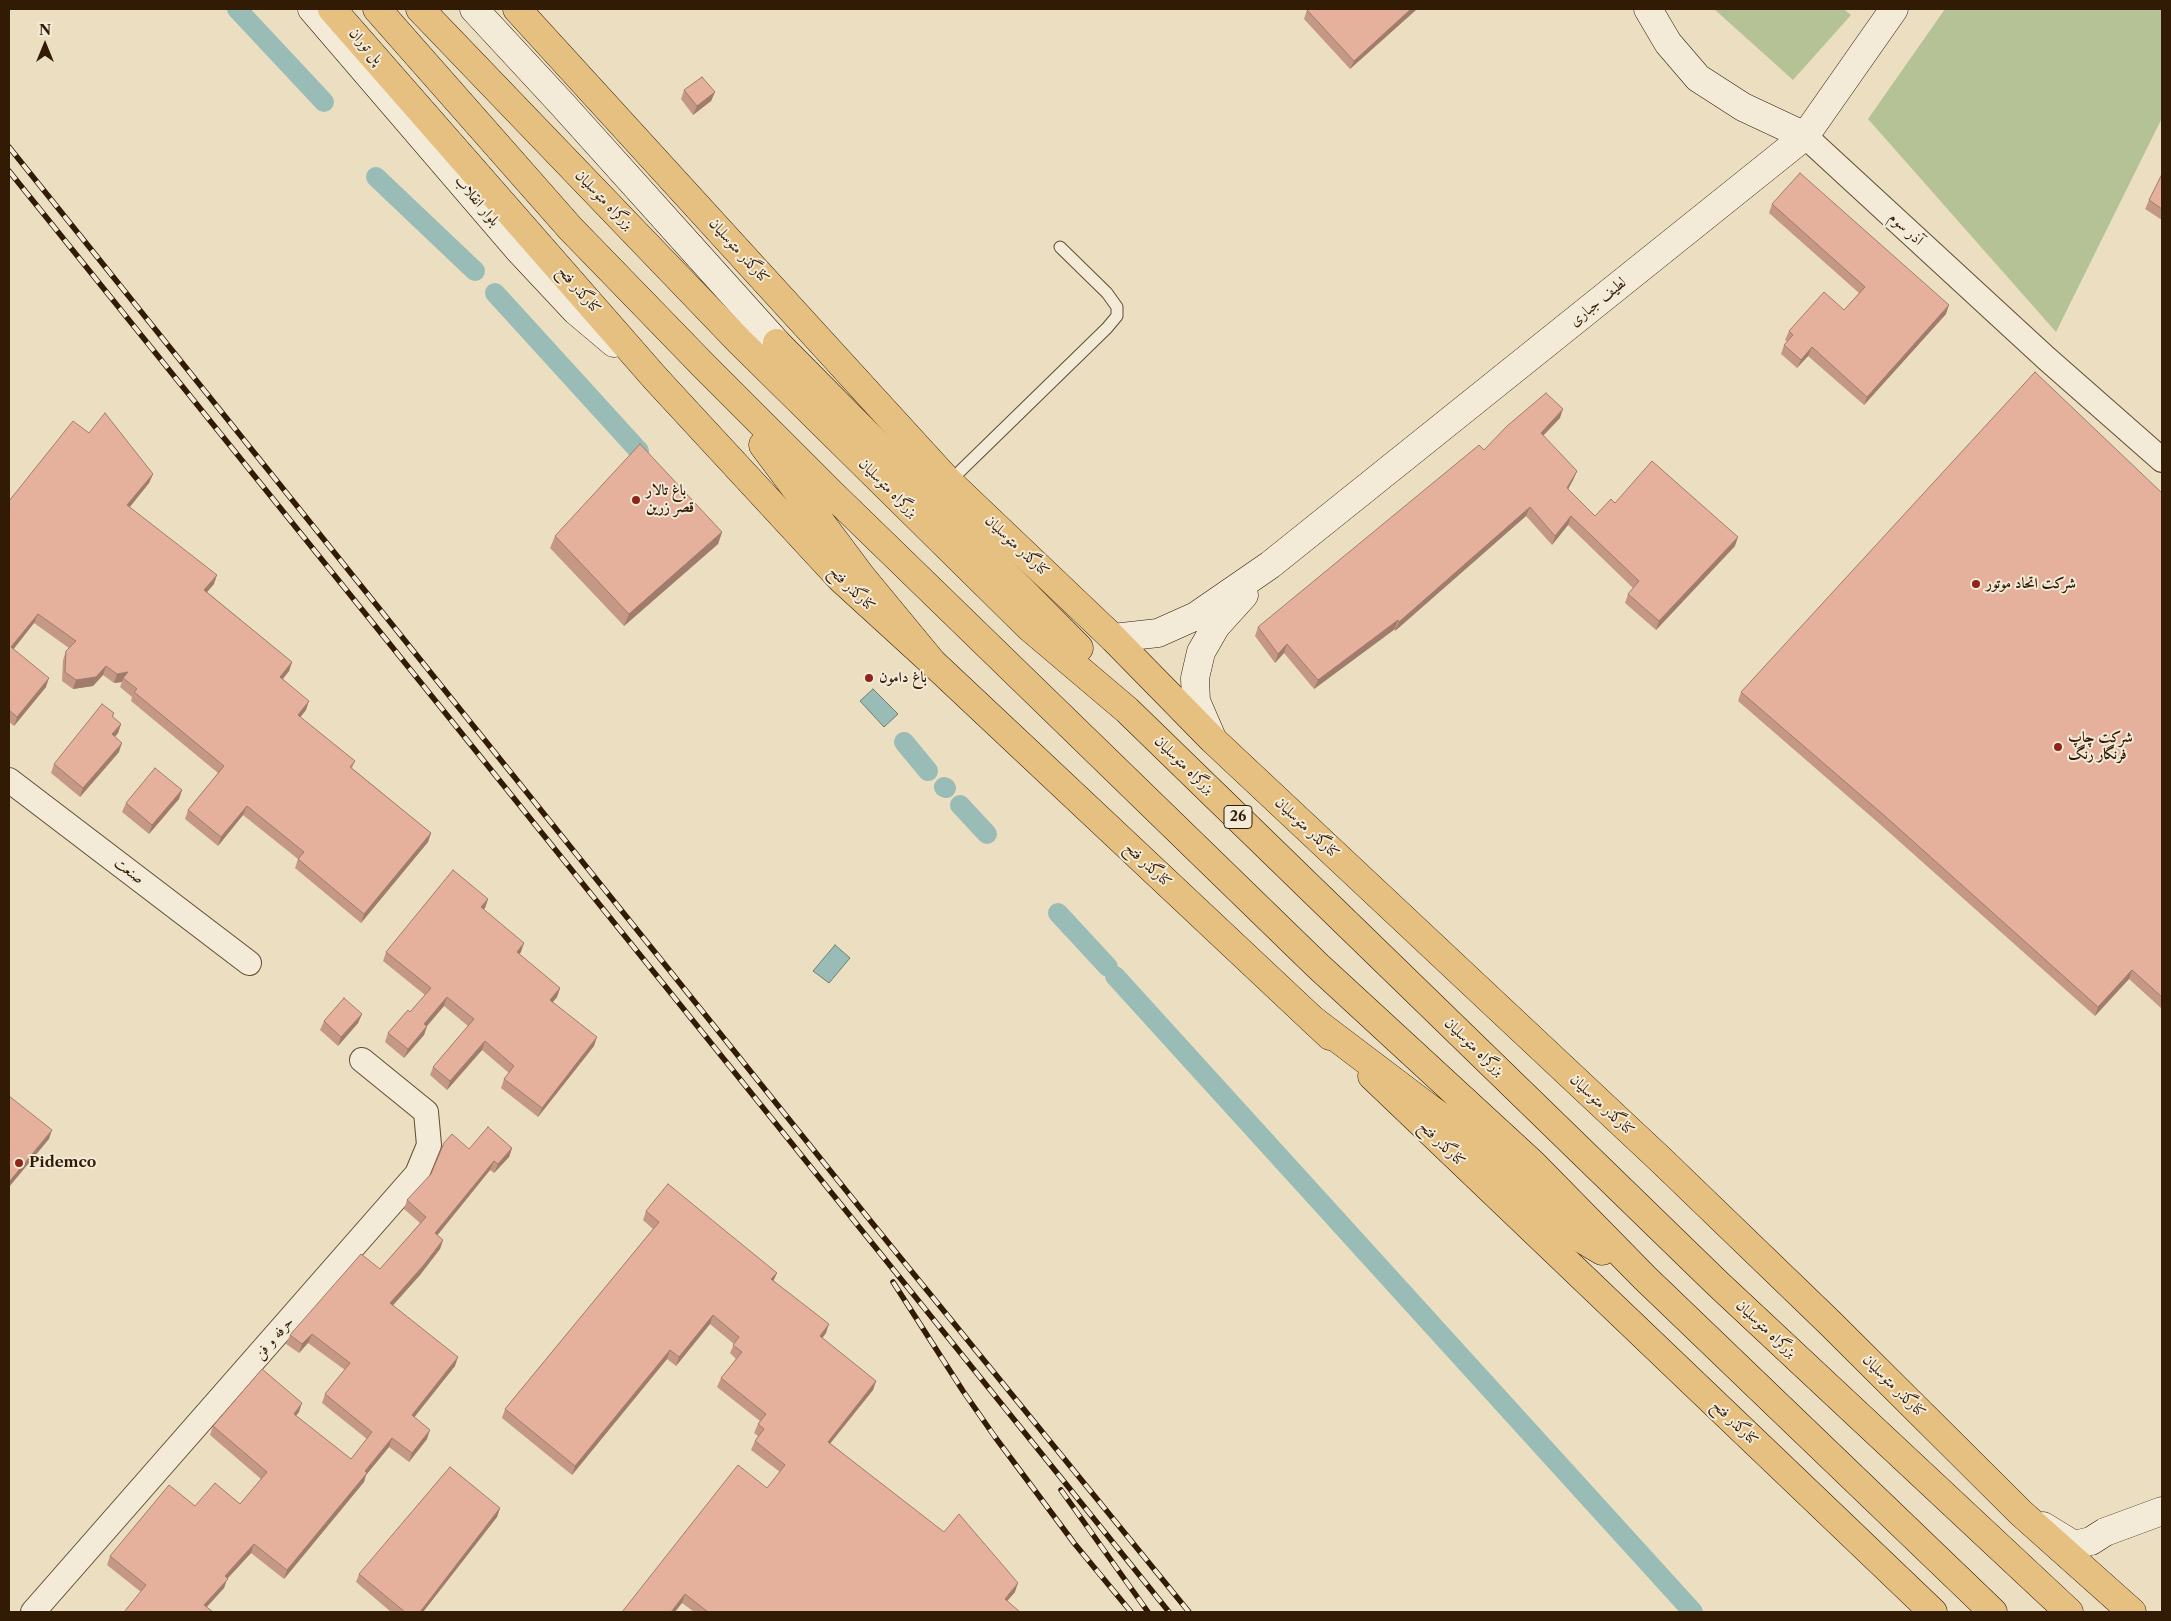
<!DOCTYPE html>
<html>
<head>
<meta charset="utf-8">
<style>
	body { margin:0 }
	#map { position:relative; width:2171px; height:1621px; overflow:hidden; background:#ecdfc1; font-family:"Libre Caslon Text",serif }
	canvas { display:block }
	.frame { position:absolute; inset:0; border:10px solid #311b05; pointer-events:none }
	.north { position:absolute; left:20px; top:20px; width:50px; height:50px; -webkit-text-stroke:4px #f3ead7; paint-order:stroke; rotate:0deg; font-size:14px; font-weight:700; line-height:20px; text-align:center; color:#311b05 }
	.north::after { content:''; display:block; margin:auto; width:18px; height:22px; background:#311b05; clip-path:polygon(50% 0,100% 100%,50% 72%,0 100%) }
</style>
</head>
<body>
<div id="map">
<canvas width="2171" height="1621"></canvas>
<div class="frame"></div>
<div class="north">N</div>
</div>
<script>
const ctx = document.querySelector('canvas').getContext('2d');
ctx.lineJoin = 'round';
function fillPath(path, color) {
  ctx.fillStyle = color;
  ctx.fill(path, 'evenodd');
}
function poly(rows) {
  const path = new Path2D();
  for (const r of rows) {
    path.moveTo(r[0], r[1]);
    for (let i = 2; i < r.length; i += 2) path.lineTo(r[i], r[i + 1]);
  }
  return path;
}
function strokePath(path, color, width, dash) {
  ctx.strokeStyle = color;
  ctx.lineWidth = width;
  ctx.lineCap = dash ? 'butt' : 'round';
  ctx.setLineDash(dash || []);
  ctx.stroke(path);
}
function label(font, color, halo, rows, align = 'center') {
  ctx.font = font + ' "Libre Caslon Text",Amiri,serif';
  ctx.lineWidth = 4;
  ctx.setLineDash([]);
  ctx.textBaseline = 'middle';
  ctx.strokeStyle = halo;
  ctx.fillStyle = color;
  for (const [text, x, y, turn = 0] of rows) {
    ctx.save();
    ctx.translate(x, y);
    ctx.rotate((+turn || 0) * Math.PI / 180);
    ctx.textAlign = isNaN(turn) ? turn : align;
    if (halo) ctx.strokeText(text, 0, 0);
    ctx.fillText(text, 0, 0);
    ctx.restore();
  }
}
const green = poly([
	[1714,9,1844,9,1851,15,1793,80],
	[1945,9,2162,9,2162,118,2056,332,1868,119]
]);
const water = poly([
	[873,689,898,714,884,727,860,701,873,689],
	[835,945,850,958,829,983,813,971,835,945]
]);
const canal = poly([
	[237,9,324,102],
	[376,177,475,271],
	[495,293,639,451],
	[904,742,928,771],
	[944,787,946,788],
	[960,805,987,834],
	[1058,913,1108,967],
	[1115,976,1693,1612]
]);
const lane = poly([
	[949,482,1107,328,1117,316,1117,307,1107,293,1060,247]
]);
const street = poly([
	[1805,136,2046,358,2162,460],
	[9,780,249,963],
	[33,1612,417,1174,429,1145,426,1112,362,1060]
]);
const secondary = poly([
	[312,9,518,249,576,311,614,343],
	[474,9,562,104,777,343],
	[1648,9,1668,43,1698,78,1743,107,1805,136],
	[1113,638,1158,633,1196,616,1270,565,1805,136,1894,9],
	[1212,738,1196,701,1195,678,1201,652,1216,626,1244,595],
	[2043,1526,2074,1545,2091,1541,2105,1532,2162,1511]
]);
const primary = poly([
	[332,9,656,379,840,578,932,662,1330,1036],
	[517,9,949,482,1113,638,1213,740,1662,1161,1830,1323,2021,1513,2132,1612],
	[1372,1076,1933,1612]
]);
const highway = poly([
	[377,9,570,228,704,366,832,494,1318,966,1533,1164,1645,1278,1993,1612],
	[420,9,739,341,1029,627,1127,710,1717,1283,2069,1612],
	[777,343,1079,648],
	[763,445,861,576,932,662],
	[1313,1020,1474,1142,1577,1236,1602,1251]
]);
const rail = poly([
	[9,147,873,1224,1189,1612],
	[9,171,1169,1612],
	[893,1282,963,1391,995,1437,1074,1543,1131,1612],
	[1061,1490,1148,1612]
]);
const wall = poly([
	[1417,9,1350,69,1304,19,1307,10],
	[684,90,715,92,711,101,693,115,681,99],
	[2162,174,2162,220,2145,209,2149,200],
	[1772,204,1946,314,1864,405,1808,356,1797,368,1781,354,1784,345,1787,341,1785,340,1789,331,1844,310,1859,293,1769,213],
	[1560,418,1543,436,1577,471,1573,480,1568,489,1595,516,1615,503,1735,546,1656,630,1625,603,1628,594,1633,588,1568,525,1552,545,1526,516,1395,631,1395,629,1314,689,1284,653,1275,663,1255,636,1258,627,1484,450],
	[89,433,153,474,149,483,130,507,214,584,207,592,292,662,289,671,283,679,306,710,300,717,355,761,352,768,431,833,428,842,361,923,295,868,298,859,243,815,218,846,185,819,188,810,218,773,131,701,132,697,120,687,122,682,114,683,103,675,93,686,73,689,62,681,63,660,66,651,69,648,34,623,13,649,46,687,14,726,9,722,9,501],
	[2162,493,2162,1009,2129,979,2095,1016,1882,826,1738,701,1741,692],
	[722,532,718,544,624,626,550,548,555,536],
	[114,713,113,717,121,724,118,733,115,737,119,752,80,797,51,773,54,764],
	[182,790,179,799,149,834,122,812,126,803],
	[488,899,485,908,483,910,521,952,519,954,560,988,557,997,553,1002,594,1046,538,1117,501,1088,504,1079,509,1073,482,1050,447,1090,430,1075,433,1067,468,1026,444,1006,427,1026,424,1035,404,1058,385,1042,388,1033,410,1012,425,995,383,961,386,952],
	[362,1014,358,1023,338,1046,320,1030,324,1021],
	[512,1148,509,1157,494,1173,490,1170,437,1235,443,1240,440,1249,420,1275,393,1305,455,1366,414,1417,427,1439,409,1462,389,1447,366,1475,364,1482,284,1579,251,1553,227,1579,224,1588,207,1607,141,1592,107,1565,110,1556,195,1506,240,1504,261,1479,210,1435,213,1426,299,1412,296,1416,351,1459,367,1439,322,1403,325,1394,345,1370,308,1343,299,1353,286,1344,290,1335,380,1269,420,1223,404,1209,407,1200,469,1149],
	[646,1211,774,1281,826,1333,822,1338,876,1381,873,1390,830,1443,1015,1592,1007,1601,1020,1612,694,1612,682,1603,622,1612,767,1488,780,1472,751,1450,755,1441,758,1436,754,1433,758,1424,760,1421,717,1387,721,1378,736,1359,730,1353,734,1344,710,1324,676,1366,667,1359,572,1475,502,1418,505,1409,653,1229,643,1220],
	[500,1508,497,1517,423,1612,391,1612,356,1582,359,1574]
]);
const shadedWall = poly([
	[1411,9,1417,9,1350,69,1354,61],
	[715,92,711,101,693,115,697,106],
	[1949,305,1946,314,1864,405,1867,397],
	[1812,347,1808,356,1797,368,1801,360],
	[1563,409,1560,418,1537,442,1541,433],
	[1577,471,1573,480,1564,497,1567,488],
	[153,474,149,483,124,514,127,505],
	[1530,507,1526,516,1395,631,1399,622],
	[1571,516,1568,525,1552,545,1555,536],
	[722,532,718,544,624,626,629,614],
	[1738,537,1735,546,1656,630,1659,621],
	[217,575,214,584,201,599,204,590],
	[38,614,34,623,9,655,11,647],
	[1398,620,1395,629,1314,689,1318,680],
	[1287,644,1284,653,1275,663,1278,654],
	[292,662,289,671,277,686,280,677],
	[106,666,103,675,93,686,73,689,76,680],
	[128,672,123,678,122,682,114,683,117,674],
	[49,678,46,687,14,726,17,717],
	[309,701,306,710,295,724,298,715],
	[121,724,118,733,109,743,112,734],
	[122,743,119,752,80,797,83,788],
	[182,790,179,799,149,834,152,825],
	[247,806,243,815,218,846,221,837],
	[431,833,428,842,361,923,364,914],
	[488,899,485,908,477,916,481,907],
	[524,943,521,952,514,961,517,952],
	[2132,970,2129,979,2095,1016,2098,1007],
	[560,988,557,997,547,1009,550,1000],
	[447,997,444,1006,421,1033,424,1024],
	[362,1014,358,1023,338,1046,341,1037],
	[427,1026,424,1035,404,1058,408,1049],
	[597,1037,594,1046,538,1117,542,1108],
	[485,1041,482,1050,447,1090,450,1081],
	[52,1130,49,1139,9,1187,9,1182],
	[512,1148,509,1157,494,1173,498,1164],
	[494,1161,490,1170,432,1242,435,1233],
	[443,1240,440,1249,420,1275,387,1312,390,1303],
	[777,1273,773,1282,771,1279],
	[713,1315,710,1324,676,1366,679,1357],
	[829,1324,826,1333,817,1345,820,1336],
	[312,1334,308,1343,299,1353,302,1344],
	[670,1350,667,1359,572,1475,575,1466],
	[458,1357,455,1366,409,1424,412,1415],
	[876,1381,873,1390,825,1450,828,1442],
	[302,1403,299,1412,290,1422,294,1414],
	[430,1430,427,1439,409,1462,412,1453],
	[392,1438,389,1447,366,1475,364,1482,284,1579,287,1570],
	[500,1508,497,1517,423,1612,420,1612],
	[254,1544,251,1553,227,1579,224,1588,202,1612,204,1605,225,1576],
	[1018,1583,1015,1592,1001,1608,1005,1599],
	[685,1594,682,1603,675,1612,671,1612]
]);
const building = poly([
	[1309,9,1411,9,1354,61,1307,10,1309,9],
	[702,77,715,92,697,106,684,90,702,77],
	[1800,173,1949,305,1867,397,1812,347,1801,360,1784,345,1793,335,1789,331,1824,292,1844,310,1865,287,1772,204,1800,173],
	[2162,174,2162,209,2149,200,2162,174],
	[2035,372,2162,493,2162,997,2132,970,2098,1007,1886,817,1741,692,2035,372],
	[1546,393,1563,409,1541,433,1577,471,1567,488,1595,516,1611,499,1615,503,1652,461,1738,537,1659,621,1628,594,1639,581,1571,516,1555,536,1530,507,1399,622,1398,620,1318,680,1287,644,1278,654,1258,627,1479,445,1484,450,1507,426,1546,393],
	[105,413,153,474,127,505,217,575,204,590,292,662,280,677,309,701,298,715,355,761,350,767,431,833,364,914,298,859,304,852,247,806,221,837,188,810,224,766,134,692,137,689,123,678,128,672,117,674,106,666,96,677,76,680,65,672,66,651,76,641,38,614,11,647,49,678,17,717,9,710,9,501,73,421,89,433,105,413],
	[640,444,722,532,629,614,555,536,640,444],
	[102,704,114,713,112,716,121,724,112,734,122,743,83,788,54,764,102,704],
	[155,768,182,790,152,825,126,803,155,768],
	[453,870,488,899,481,907,524,943,517,952,560,988,550,1000,597,1037,542,1108,504,1079,514,1066,485,1041,450,1081,433,1067,474,1019,447,997,424,1024,427,1026,408,1049,388,1033,408,1010,410,1012,431,988,386,952,453,870],
	[344,998,362,1014,341,1037,324,1021,344,998],
	[9,1096,52,1130,9,1182,9,1096],
	[488,1127,512,1148,498,1164,494,1161,435,1233,443,1240,423,1266,390,1303,458,1357,412,1415,430,1430,412,1453,392,1438,365,1471,367,1473,287,1570,254,1544,225,1576,228,1579,204,1605,213,1612,124,1612,146,1585,110,1556,169,1485,195,1506,215,1483,240,1504,267,1472,213,1426,262,1369,302,1403,294,1414,351,1459,372,1432,325,1394,350,1363,312,1334,302,1344,290,1335,361,1254,380,1269,426,1217,407,1200,431,1174,444,1143,452,1134,469,1149,488,1127],
	[668,1184,777,1273,771,1279,829,1324,820,1336,876,1381,828,1442,944,1532,959,1514,1018,1583,1005,1599,1020,1612,708,1612,685,1594,671,1612,622,1612,738,1465,767,1488,785,1465,755,1441,764,1429,758,1424,766,1414,721,1378,742,1352,733,1345,739,1337,713,1315,679,1357,670,1350,575,1466,505,1409,659,1222,646,1211,668,1184],
	[450,1467,500,1508,420,1612,405,1612,359,1574,450,1467]
]);
const markers = [
	[636,500,5,"#8f2418"],
	[1976,584,5,"#8f2418"],
	[869,678,5,"#8f2418"],
	[2058,747,5,"#8f2418"],
	[19,1163,5,"#8f2418"]
];
const shields = [
	[1238,817,28]
];
const shieldNames = [
	["26",1238,817]
];
const streetNames = [
	["پل توران",366,46,48],
	["بزرگراه متوسلیان",604,200,46],
	["بلوار انقلاب",477,201,50],
	["آذر سوم",1906,229,43],
	["کنارگذر متوسلیان",739,251,48],
	["کنارگذر فتح",579,290,49],
	["لطیف جباری",1598,302,-39],
	["بزرگراه متوسلیان",888,488,45],
	["کنارگذر متوسلیان",1017,546,43],
	["کنارگذر فتح",852,589,44],
	["بزرگراه متوسلیان",1184,765,44],
	["کنارگذر متوسلیان",1307,828,43],
	["کنارگذر فتح",1148,865,43],
	["صنعت",129,871,37],
	["بزرگراه متوسلیان",1474,1047,44],
	["کنارگذر متوسلیان",1602,1105,43],
	["کنارگذر فتح",1442,1144,44],
	["بزرگراه متوسلیان",1766,1329,43],
	["حرفه و فن",274,1338,-49],
	["کنارگذر متوسلیان",1894,1386,45],
	["کنارگذر فتح",1735,1423,44]
];
const poiNames = [
	["باغ تالار",646,491],
	["قصر زرین",646,508],
	["شرکت اتحاد موتور",1986,584],
	["باغ دامون",879,678],
	["شرکت چاپ",2068,738],
	["فرنگار رنگ",2068,755],
	["Pidemco",29,1163]
];
fillPath(green, '#b5c295');
fillPath(water, '#99bcb7');
strokePath(water, '#6f7c70', 1);
strokePath(canal, '#99bcb7', 20);
strokePath(lane, '#604c34', 13);
strokePath(street, '#604c34', 26);
strokePath(secondary, '#311b05', 29);
strokePath(primary, '#311b05', 29);
strokePath(highway, '#311b05', 29);
strokePath(lane, '#f3ead7', 11);
strokePath(street, '#f3ead7', 24);
strokePath(secondary, '#f3ead7', 28);
strokePath(primary, '#e6c080', 28);
strokePath(highway, '#e6c080', 28);
strokePath(rail, '#311b05', 5.5);
strokePath(rail, '#f3ead7', 4, [11]);
fillPath(wall, '#c59886');
fillPath(shadedWall, '#a07c6d');
fillPath(building, '#e5b19c');
strokePath(building, '#a07c6d', 1);
for (const [x, y, r, color] of markers) {
  const dot = new Path2D();
  dot.arc(x, y, r, 0, 2 * Math.PI);
  ctx.fillStyle = color;
  ctx.fill(dot);
  strokePath(dot, '#f3ead7', 2);
}
for (const [x, y, w] of shields) {
  const box = new Path2D();
  box.roundRect(x - w / 2, y - 11.5, w, 23, 4);
  ctx.fillStyle = '#f3ead7';
  ctx.fill(box);
  strokePath(box, '#311b05', 1);
}
label('bold 14px', '#311b05', null, shieldNames);
label('15px', '#311b05', '#f3ead7', streetNames);
label('bold 15px', '#311b05', '#f3ead7', poiNames, 'left');
</script>
</body>
</html>
